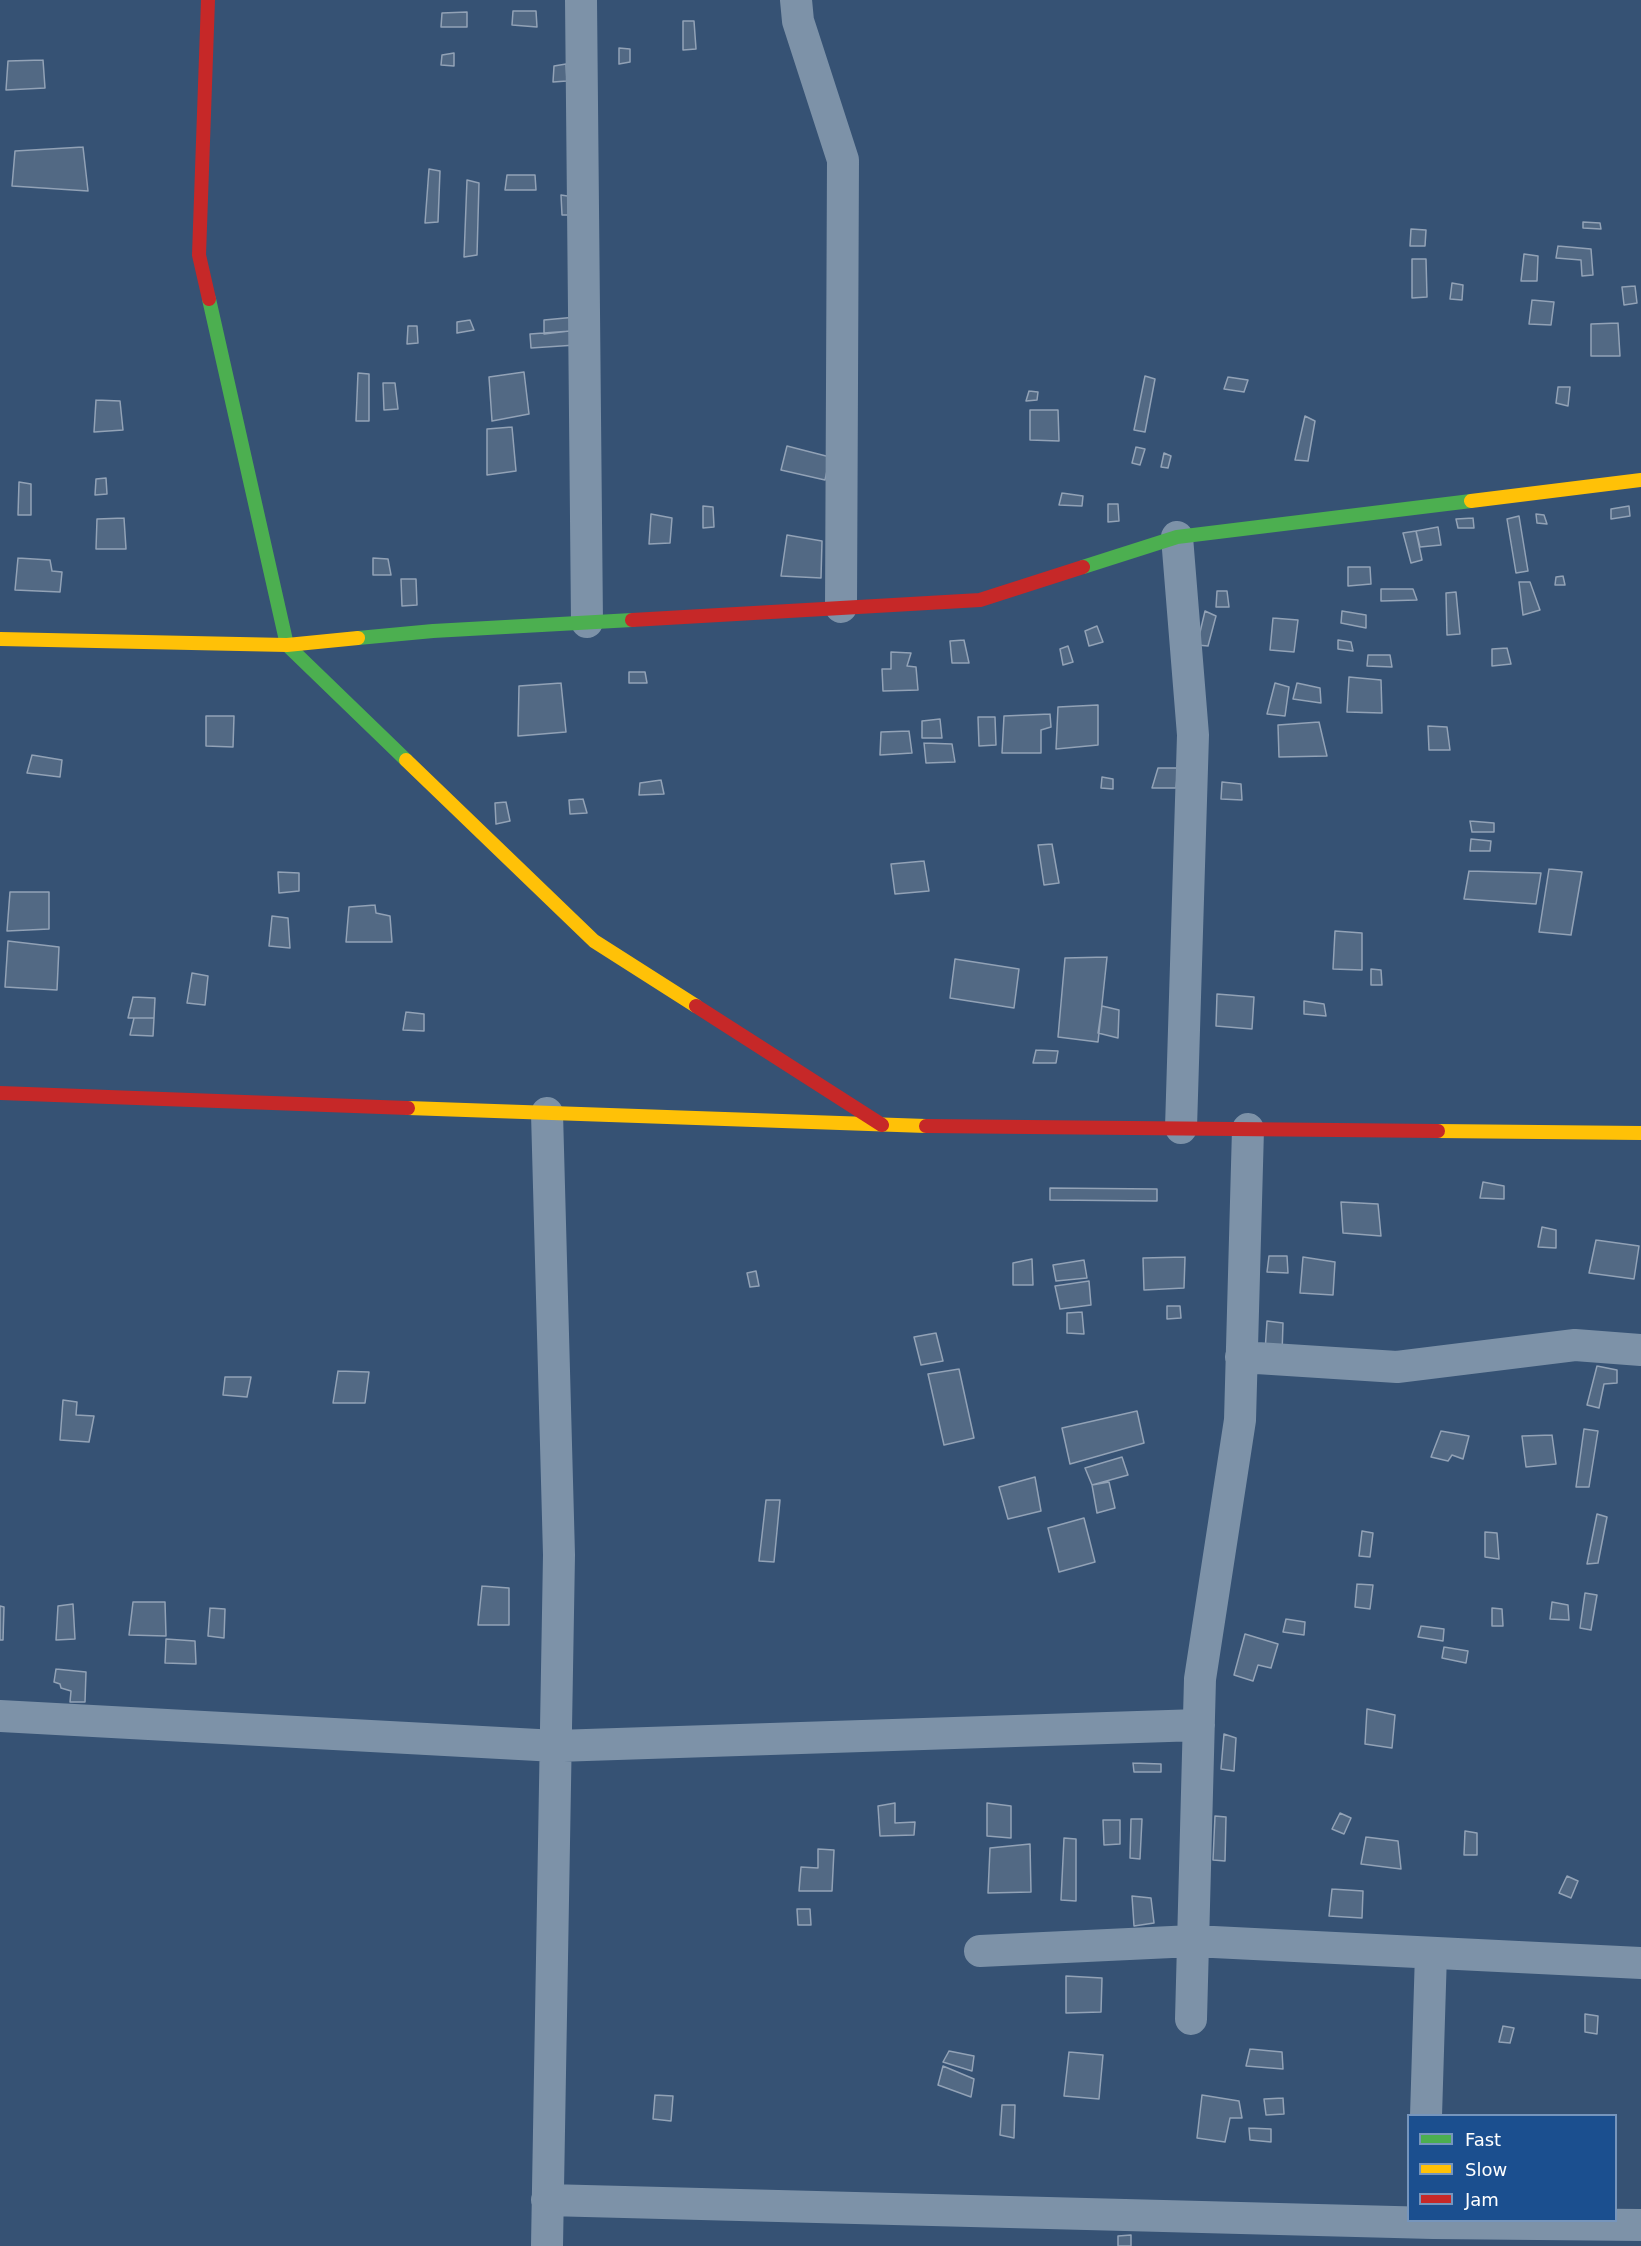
<!DOCTYPE html>
<html>
<head>
<meta charset="utf-8">
<style>
	body { margin:0 }
	#map { position:relative; width:1641px; height:2246px; overflow:hidden; background:#365274; font-family:"DejaVu Sans",sans-serif }
	canvas { display:block }
	.legend { position:absolute; left:1407px; top:2114px; width:210px; height:108px; box-sizing:border-box; background:#1b4f8f; border:2px solid #7695bc; margin:0; padding:8px 10px; list-style:none; font-size:18px; color:#fff }
	.legend li { display:flex; align-items:center; gap:12px; height:30px }
	.legend b { width:30px; border:2px solid #7695bc }
</style>
</head>
<body>
<div id="map">
<canvas width="1641" height="2246"></canvas>
<ul class="legend">
<li><b style="height:8px;background:#4caf50"></b>Fast</li>
<li><b style="height:8px;background:#ffc107"></b>Slow</li>
<li><b style="height:8px;background:#c62828"></b>Jam</li>
</ul>
</div>
<script>
const ctx = document.querySelector('canvas').getContext('2d');
ctx.lineJoin = 'round';
function fillPath(path, color) {
  ctx.fillStyle = color;
  ctx.fill(path, 'evenodd');
}
function poly(rows) {
  const path = new Path2D();
  for (const r of rows) {
    path.moveTo(r[0], r[1]);
    for (let i = 2; i < r.length; i += 2) path.lineTo(r[i], r[i + 1]);
  }
  return path;
}
function strokePath(path, color, width, dash) {
  ctx.strokeStyle = color;
  ctx.lineWidth = width;
  ctx.lineCap = dash ? 'butt' : 'round';
  ctx.setLineDash(dash || []);
  ctx.stroke(path);
}
const building = poly([
	[513,11,536,11,537,27,512,25,513,11],
	[467,12,467,27,441,27,442,13,467,12],
	[683,21,694,21,696,49,683,50,683,21],
	[619,48,630,49,630,62,619,64,619,48],
	[454,53,454,66,441,65,442,55,454,53],
	[43,60,45,88,6,90,8,61,43,60],
	[566,64,567,81,553,82,554,66,566,64],
	[83,147,88,191,12,186,15,151,83,147],
	[429,169,440,171,438,222,425,223,429,169],
	[507,175,535,175,536,190,505,190,507,175],
	[467,180,479,183,477,255,464,257,467,180],
	[561,195,574,197,575,215,562,215,561,195],
	[1583,222,1600,223,1601,229,1583,228,1583,222],
	[1411,229,1426,230,1425,246,1410,246,1411,229],
	[1558,246,1591,249,1593,275,1582,276,1581,260,1556,258,1558,246],
	[1524,254,1538,256,1537,281,1521,281,1524,254],
	[1412,259,1426,259,1427,297,1412,298,1412,259],
	[1452,283,1463,285,1462,300,1450,299,1452,283],
	[1635,286,1637,303,1624,305,1622,287,1635,286],
	[1532,300,1554,302,1551,325,1529,324,1532,300],
	[576,317,578,330,544,334,544,320,576,317],
	[470,320,474,330,457,333,457,322,470,320],
	[1618,323,1620,356,1591,356,1591,324,1618,323],
	[408,326,417,326,418,343,407,344,408,326],
	[571,331,576,345,531,348,530,334,571,331],
	[524,372,529,414,492,421,489,377,524,372],
	[358,373,369,374,369,421,356,421,358,373],
	[1145,376,1155,379,1145,432,1134,430,1145,376],
	[1228,377,1248,380,1244,392,1224,389,1228,377],
	[383,383,395,383,398,409,384,410,383,383],
	[1558,387,1570,387,1568,406,1556,403,1558,387],
	[1029,391,1038,392,1037,400,1026,401,1029,391],
	[96,400,120,401,123,430,94,432,96,400],
	[1030,410,1058,410,1059,441,1030,440,1030,410],
	[1305,416,1315,421,1308,461,1295,460,1305,416],
	[512,427,516,471,487,475,487,429,512,427],
	[787,446,830,457,825,480,781,470,787,446],
	[1136,447,1145,449,1140,465,1132,463,1136,447],
	[1164,453,1171,456,1168,468,1161,467,1164,453],
	[106,478,107,494,95,495,96,479,106,478],
	[19,482,31,484,31,515,18,515,19,482],
	[1062,493,1083,496,1082,506,1059,505,1062,493],
	[1108,504,1118,504,1119,521,1108,522,1108,504],
	[703,506,713,507,714,527,703,528,703,506],
	[1629,506,1630,516,1611,519,1611,509,1629,506],
	[651,514,672,518,670,543,649,544,651,514],
	[1536,514,1544,515,1547,524,1537,523,1536,514],
	[1519,516,1528,571,1516,573,1507,519,1519,516],
	[124,518,126,549,96,549,97,519,124,518],
	[1473,518,1474,528,1458,528,1456,519,1473,518],
	[1438,527,1441,545,1420,547,1416,531,1438,527],
	[1416,531,1422,560,1411,563,1403,533,1416,531],
	[787,535,822,541,821,578,781,576,787,535],
	[18,558,50,560,52,571,62,572,60,592,15,590,18,558],
	[373,558,388,559,391,575,373,575,373,558],
	[1348,567,1370,567,1371,584,1348,586,1348,567],
	[1563,576,1565,585,1555,585,1556,577,1563,576],
	[401,579,416,579,417,605,402,606,401,579],
	[1519,582,1530,582,1540,610,1523,615,1519,582],
	[1381,589,1413,589,1417,600,1381,601,1381,589],
	[1217,591,1227,591,1229,607,1216,607,1217,591],
	[1456,592,1460,634,1447,635,1446,593,1456,592],
	[1205,611,1216,616,1208,646,1197,645,1205,611],
	[1342,611,1366,615,1366,628,1341,623,1342,611],
	[1273,618,1298,620,1294,652,1270,650,1273,618],
	[1097,626,1103,642,1089,646,1085,631,1097,626],
	[964,640,969,663,952,663,950,641,964,640],
	[1338,640,1351,642,1353,651,1338,649,1338,640],
	[1068,646,1073,662,1063,665,1060,649,1068,646],
	[1507,648,1511,664,1492,666,1492,649,1507,648],
	[891,652,911,653,907,666,916,667,918,690,883,691,882,669,891,669,891,652],
	[1368,655,1390,655,1392,667,1367,666,1368,655],
	[629,672,645,672,647,683,629,683,629,672],
	[1349,677,1381,680,1382,713,1347,712,1349,677],
	[561,683,566,732,518,736,519,686,561,683],
	[1275,683,1289,687,1285,716,1267,714,1275,683],
	[1297,683,1320,688,1321,703,1293,699,1297,683],
	[1098,705,1098,745,1056,749,1058,707,1098,705],
	[1050,714,1051,727,1041,730,1041,753,1002,753,1004,716,1050,714],
	[206,716,234,716,233,747,206,746,206,716],
	[978,717,995,717,996,745,979,746,978,717],
	[940,719,942,738,922,738,922,721,940,719],
	[1319,722,1327,756,1279,757,1278,725,1319,722],
	[1428,726,1447,727,1450,750,1429,750,1428,726],
	[909,731,912,753,880,755,881,732,909,731],
	[924,743,952,744,955,762,926,763,924,743],
	[32,755,62,760,60,777,27,773,32,755],
	[1158,768,1178,768,1176,788,1152,788,1158,768],
	[1102,777,1113,779,1113,789,1101,788,1102,777],
	[661,780,664,794,639,795,640,783,661,780],
	[1222,782,1241,784,1242,800,1221,799,1222,782],
	[583,799,587,813,570,814,569,800,583,799],
	[506,802,510,821,496,824,495,803,506,802],
	[1470,821,1494,823,1494,832,1472,832,1470,821],
	[1471,839,1491,841,1490,851,1470,851,1471,839],
	[1052,844,1059,883,1044,885,1038,845,1052,844],
	[924,861,929,891,895,894,891,864,924,861],
	[1549,869,1582,872,1571,935,1539,932,1549,869],
	[1469,871,1541,873,1536,904,1464,899,1469,871],
	[278,872,299,873,299,891,279,893,278,872],
	[10,892,49,892,49,929,7,931,10,892],
	[375,905,376,913,390,916,392,942,346,942,349,907,375,905],
	[272,916,288,918,290,948,269,946,272,916],
	[1335,931,1362,933,1362,970,1333,969,1335,931],
	[8,941,59,947,57,990,5,987,8,941],
	[1107,957,1098,1042,1058,1037,1065,958,1107,957],
	[955,959,1019,969,1014,1008,950,998,955,959],
	[1371,969,1381,970,1382,985,1371,985,1371,969],
	[192,973,208,976,205,1005,187,1003,192,973],
	[1217,994,1254,997,1252,1029,1216,1026,1217,994],
	[133,997,155,998,154,1018,128,1018,133,997],
	[1304,1001,1324,1004,1326,1016,1304,1014,1304,1001],
	[1102,1006,1119,1010,1118,1038,1098,1033,1102,1006],
	[406,1012,424,1014,424,1031,403,1030,406,1012],
	[134,1018,154,1018,153,1036,130,1035,134,1018],
	[1036,1050,1058,1051,1056,1063,1033,1063,1036,1050],
	[1483,1182,1504,1186,1504,1199,1480,1198,1483,1182],
	[1050,1188,1157,1189,1157,1201,1050,1200,1050,1188],
	[1341,1202,1378,1204,1381,1236,1343,1233,1341,1202],
	[1542,1227,1556,1230,1556,1248,1538,1247,1542,1227],
	[1596,1240,1639,1246,1634,1279,1589,1273,1596,1240],
	[1269,1256,1287,1256,1288,1273,1267,1272,1269,1256],
	[1185,1257,1184,1288,1144,1290,1143,1258,1185,1257],
	[1303,1257,1335,1262,1333,1295,1300,1293,1303,1257],
	[1032,1259,1033,1285,1013,1285,1013,1263,1032,1259],
	[1084,1260,1087,1278,1056,1281,1053,1265,1084,1260],
	[756,1271,759,1286,750,1287,747,1273,756,1271],
	[1089,1281,1091,1305,1060,1309,1055,1286,1089,1281],
	[1167,1306,1180,1306,1181,1318,1167,1319,1167,1306],
	[1082,1312,1084,1334,1067,1333,1067,1313,1082,1312],
	[1267,1321,1283,1323,1282,1354,1265,1352,1267,1321],
	[936,1333,943,1361,921,1365,914,1337,936,1333],
	[1597,1366,1617,1370,1617,1383,1604,1384,1599,1408,1587,1405,1597,1366],
	[959,1369,974,1438,944,1445,928,1374,959,1369],
	[338,1371,369,1372,365,1403,333,1403,338,1371],
	[225,1377,251,1377,247,1397,223,1395,225,1377],
	[63,1400,77,1402,76,1415,94,1416,89,1442,60,1440,63,1400],
	[1137,1411,1144,1443,1070,1464,1062,1428,1137,1411],
	[1584,1429,1598,1431,1589,1487,1576,1487,1584,1429],
	[1441,1431,1469,1436,1463,1459,1452,1455,1448,1461,1431,1457,1441,1431],
	[1552,1435,1556,1464,1526,1467,1522,1436,1552,1435],
	[1122,1457,1128,1475,1092,1485,1085,1468,1122,1457],
	[1035,1477,1041,1511,1008,1519,999,1487,1035,1477],
	[1109,1482,1115,1508,1097,1513,1092,1485,1109,1482],
	[766,1500,780,1500,774,1562,759,1561,766,1500],
	[1597,1514,1607,1517,1598,1563,1587,1564,1597,1514],
	[1084,1518,1095,1562,1059,1572,1048,1528,1084,1518],
	[1362,1531,1373,1533,1370,1557,1359,1556,1362,1531],
	[1485,1532,1497,1533,1499,1559,1485,1557,1485,1532],
	[1357,1584,1373,1585,1370,1609,1355,1607,1357,1584],
	[482,1586,509,1588,509,1625,478,1625,482,1586],
	[1585,1593,1597,1595,1591,1630,1580,1628,1585,1593],
	[133,1602,165,1602,166,1636,129,1635,133,1602],
	[1552,1602,1568,1605,1569,1620,1550,1619,1552,1602],
	[73,1604,75,1639,56,1640,58,1606,73,1604],
	[0,1606,4,1607,3,1640,0,1640,0,1606],
	[210,1608,225,1609,224,1638,208,1636,210,1608],
	[1492,1608,1502,1609,1503,1626,1492,1626,1492,1608],
	[1286,1619,1305,1622,1304,1635,1283,1632,1286,1619],
	[1421,1626,1444,1629,1443,1641,1418,1637,1421,1626],
	[1245,1634,1278,1644,1271,1668,1258,1665,1253,1681,1234,1675,1245,1634],
	[166,1639,195,1641,196,1664,165,1663,166,1639],
	[1444,1647,1468,1651,1466,1663,1442,1658,1444,1647],
	[56,1669,86,1672,85,1702,70,1702,71,1691,61,1688,60,1684,54,1682,56,1669],
	[1367,1709,1395,1715,1392,1748,1365,1744,1367,1709],
	[1224,1734,1236,1738,1234,1771,1221,1769,1224,1734],
	[1133,1763,1161,1764,1161,1772,1134,1772,1133,1763],
	[895,1803,895,1823,915,1822,914,1835,880,1836,878,1806,895,1803],
	[987,1803,1011,1806,1011,1838,987,1836,987,1803],
	[1340,1813,1351,1818,1344,1834,1332,1829,1340,1813],
	[1215,1816,1226,1817,1225,1861,1213,1860,1215,1816],
	[1131,1819,1142,1819,1140,1859,1130,1858,1131,1819],
	[1103,1820,1120,1820,1120,1844,1104,1845,1103,1820],
	[1465,1831,1477,1833,1477,1855,1464,1855,1465,1831],
	[1366,1837,1398,1841,1401,1869,1361,1864,1366,1837],
	[1064,1838,1076,1839,1076,1901,1061,1900,1064,1838],
	[1030,1844,1031,1892,988,1893,990,1848,1030,1844],
	[818,1849,834,1850,832,1891,799,1891,801,1867,818,1868,818,1849],
	[1567,1876,1578,1881,1571,1898,1559,1893,1567,1876],
	[1332,1889,1363,1891,1362,1918,1329,1916,1332,1889],
	[1132,1896,1151,1898,1154,1923,1134,1926,1132,1896],
	[797,1909,810,1909,811,1925,798,1925,797,1909],
	[1066,1976,1102,1978,1101,2012,1066,2013,1066,1976],
	[1585,2014,1598,2016,1597,2034,1585,2032,1585,2014],
	[1503,2026,1514,2028,1510,2043,1499,2042,1503,2026],
	[1250,2049,1282,2052,1283,2069,1246,2066,1250,2049],
	[949,2051,974,2056,972,2071,943,2062,949,2051],
	[1069,2052,1103,2055,1099,2099,1064,2096,1069,2052],
	[943,2066,974,2079,971,2097,938,2085,943,2066],
	[655,2095,673,2096,671,2121,653,2119,655,2095],
	[1202,2095,1239,2101,1242,2118,1230,2118,1225,2142,1197,2138,1202,2095],
	[1283,2098,1284,2114,1266,2115,1264,2099,1283,2098],
	[1002,2105,1015,2105,1014,2138,1000,2135,1002,2105],
	[1249,2128,1271,2129,1271,2142,1250,2140,1249,2128],
	[1131,2235,1131,2246,1118,2246,1118,2236,1131,2235]
]);
const street = poly([
	[581,0,587,622],
	[796,0,798,21,843,160,841,607],
	[1177,537,1193,735,1181,1128],
	[1241,1357,1397,1367,1575,1345,1641,1350],
	[0,1716,556,1746,1199,1725],
	[980,1951,1193,1941,1641,1963],
	[1191,2019,1200,1679,1240,1420,1248,1129],
	[1426,2116,1431,1953],
	[547,2200,1433,2223,1641,2225],
	[547,2246,559,1555,547,1113]
]);
const fast = poly([
	[209,299,287,645,406,760],
	[1083,567,1177,537,1471,501],
	[358,638,433,631,632,620]
]);
const slow = poly([
	[1471,501,1641,480],
	[0,639,287,645,358,638],
	[406,760,594,941,696,1006],
	[408,1108,926,1126],
	[1438,1131,1641,1133]
]);
const jam = poly([
	[208,0,199,255,209,299],
	[632,620,980,600,1083,567],
	[696,1006,882,1125],
	[0,1093,408,1108],
	[926,1126,1438,1131]
]);
fillPath(building, '#526984');
strokePath(building, '#92a2b6', 1.5);
strokePath(street, '#7d92a8', 32);
strokePath(fast, '#4caf50', 14);
strokePath(slow, '#ffc107', 14);
strokePath(jam, '#c62828', 14);
</script>
</body>
</html>
